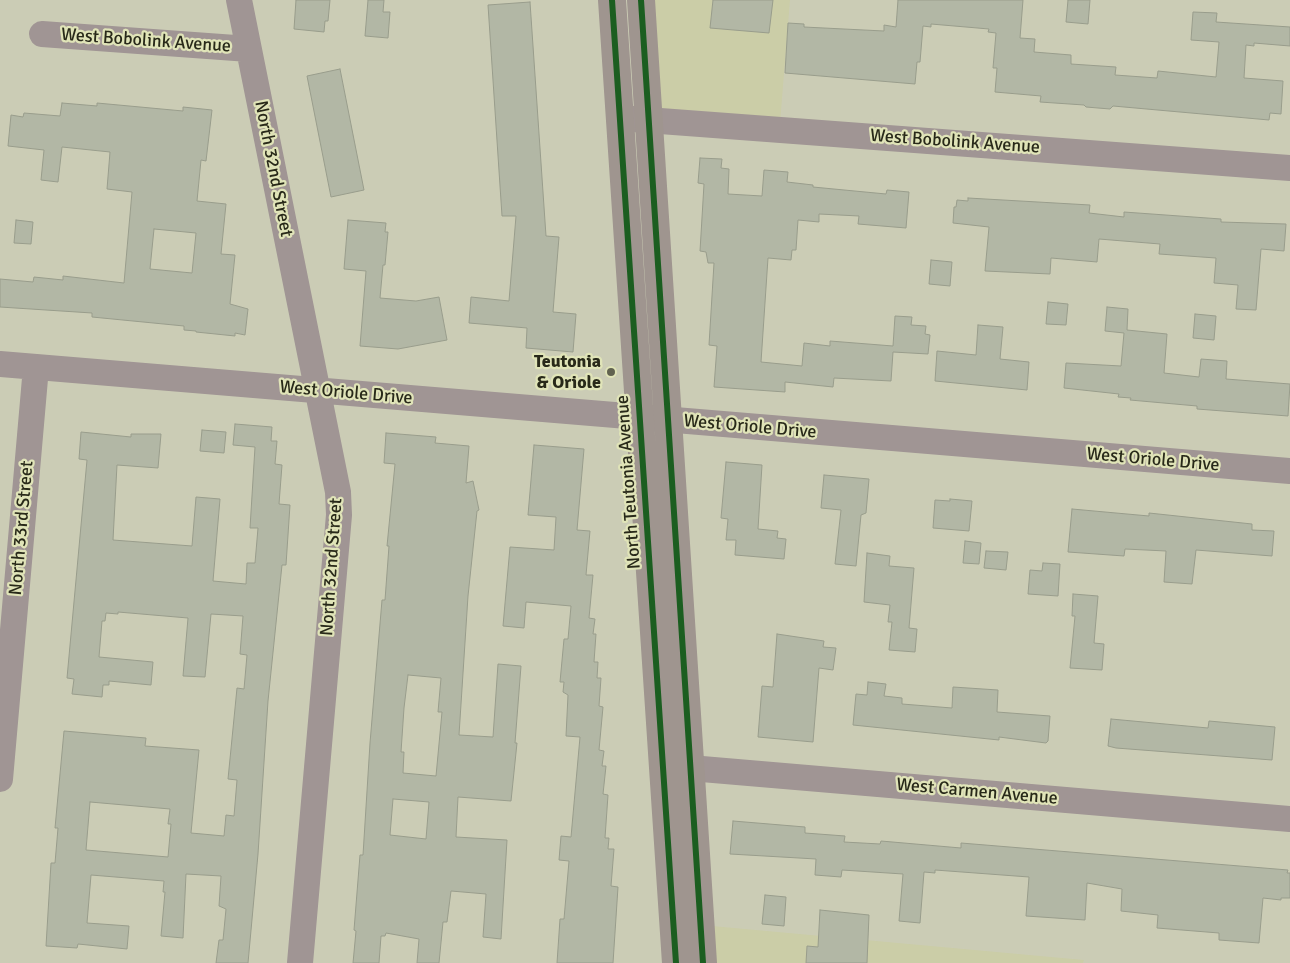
<!DOCTYPE html>
<html>
<head>
<meta charset="utf-8">
<style>
	body { margin:0 }
	canvas { display:block; background:#cbccb5 }
</style>
</head>
<body>
<canvas width="1290" height="963"></canvas>
<script>
const ctx = document.querySelector('canvas').getContext('2d');
ctx.lineJoin = 'round';
function fillPath(path, color) {
  ctx.fillStyle = color;
  ctx.fill(path, 'evenodd');
}
function poly(rows) {
  const path = new Path2D();
  for (const r of rows) {
    path.moveTo(r[0], r[1]);
    for (let i = 2; i < r.length; i += 2) path.lineTo(r[i], r[i + 1]);
  }
  return path;
}
function strokePath(path, color, width, dash) {
  ctx.strokeStyle = color;
  ctx.lineWidth = width;
  ctx.lineCap = dash ? 'butt' : 'round';
  ctx.setLineDash(dash || []);
  ctx.stroke(path);
}
function label(font, color, halo, rows, align = 'center') {
  ctx.font = font + ' Signika,sans-serif';
  ctx.lineWidth = 4.5;
  ctx.setLineDash([]);
  ctx.textBaseline = 'middle';
  ctx.strokeStyle = halo;
  ctx.fillStyle = color;
  for (const [text, x, y, turn = 0] of rows) {
    ctx.save();
    ctx.translate(x, y);
    ctx.rotate((+turn || 0) * Math.PI / 180);
    ctx.textAlign = isNaN(turn) ? turn : align;
    if (halo) ctx.strokeText(text, 0, 0);
    ctx.fillText(text, 0, 0);
    ctx.restore();
  }
}
const built = poly([
	[641,0,790,0,780,123,649,119],
	[701,925,1084,960,1083,963,703,963]
]);
const building = poly([
	[296,0,330,0,328,21,325,21,324,32,294,29,296,0],
	[368,0,384,0,383,12,390,12,388,38,365,36,368,0],
	[713,0,773,0,769,33,710,28,713,0],
	[898,0,1023,0,1020,38,1035,39,1034,52,1071,55,1071,64,1116,67,1115,75,1157,78,1158,71,1216,77,1219,42,1191,40,1193,12,1217,13,1216,22,1290,27,1290,46,1254,43,1254,46,1246,45,1244,78,1283,81,1281,114,1270,113,1269,120,1113,106,1110,109,1086,107,1084,105,1040,102,1041,96,995,92,997,68,993,68,996,33,988,32,989,29,931,24,931,27,923,26,920,62,917,62,915,84,785,73,788,23,804,24,804,27,884,31,884,25,896,27,898,0],
	[1068,0,1090,0,1088,24,1066,22,1068,0],
	[530,2,546,236,559,237,553,312,576,314,573,352,526,348,527,328,469,323,471,297,509,301,516,216,502,216,488,5,530,2],
	[340,69,364,190,331,197,307,76,340,69],
	[62,103,97,106,97,103,183,111,183,107,212,110,206,161,201,160,197,201,226,204,221,254,235,255,230,304,248,309,245,335,235,333,235,336,196,332,196,331,184,330,184,326,92,317,92,313,0,307,0,279,33,282,34,277,63,280,63,276,124,283,132,192,107,189,110,152,62,147,58,182,41,180,44,150,8,146,11,115,23,117,24,113,60,116,62,103],
	[154,229,196,233,192,273,150,269,154,229],
	[700,158,722,159,721,168,729,169,728,194,762,196,764,170,788,172,787,182,813,185,813,187,886,194,887,190,909,192,906,228,858,224,859,216,819,214,819,222,798,220,796,250,792,250,791,260,768,258,761,362,802,366,804,343,830,346,830,341,893,346,895,316,912,317,911,325,926,326,925,334,930,335,928,354,893,352,891,381,834,378,833,387,785,382,785,392,714,387,717,346,709,345,714,263,708,263,706,252,700,251,704,184,698,183,700,158],
	[968,198,1090,205,1089,213,1124,217,1124,212,1221,219,1221,222,1286,224,1284,251,1261,249,1256,310,1236,309,1238,285,1214,283,1216,258,1159,254,1160,244,1099,239,1097,262,1051,258,1050,274,985,271,989,227,953,223,954,207,956,207,957,200,968,201,968,198],
	[16,220,33,222,31,244,14,243,16,220],
	[348,220,386,223,385,232,388,232,385,265,383,265,380,298,416,301,439,297,447,340,398,349,360,346,366,271,344,269,348,220],
	[931,260,952,262,950,286,929,284,931,260],
	[1048,302,1068,304,1066,325,1046,324,1048,302],
	[1107,307,1128,309,1127,330,1167,334,1164,373,1199,377,1201,359,1227,361,1226,379,1290,384,1288,416,1197,409,1197,406,1130,400,1131,398,1118,397,1119,394,1064,388,1066,363,1121,366,1124,333,1105,331,1107,307],
	[1195,314,1216,316,1214,340,1193,338,1195,314],
	[978,325,1003,327,1000,359,1029,362,1027,390,935,381,937,351,976,355,978,325],
	[235,424,272,427,271,441,277,441,275,464,282,465,279,504,290,505,286,565,282,565,268,701,258,854,248,963,216,963,219,940,223,940,226,909,219,906,221,876,186,874,183,938,161,936,165,892,163,892,164,881,91,875,87,923,129,926,127,949,78,944,77,948,46,946,51,863,55,863,58,828,55,828,64,731,146,738,145,746,199,750,191,833,224,836,226,815,234,816,237,780,228,779,237,688,244,689,247,655,240,654,243,616,211,614,205,677,183,676,188,618,118,612,118,614,106,613,105,621,102,621,99,657,153,662,151,685,109,681,109,685,103,685,102,697,72,694,74,679,67,678,87,460,79,459,81,432,131,437,131,434,161,434,158,468,117,465,113,540,192,546,196,497,220,499,213,581,246,584,247,563,255,563,258,528,250,528,255,447,233,445,235,424],
	[90,802,170,809,168,824,171,824,168,857,86,850,90,802],
	[202,430,226,432,224,453,200,451,202,430],
	[386,433,436,437,435,443,469,446,466,483,473,481,479,510,477,511,468,596,459,735,493,737,498,664,521,666,515,743,517,743,511,801,458,797,456,837,507,840,501,939,483,937,486,894,451,891,447,922,443,922,439,963,417,963,419,939,386,933,385,936,381,936,379,963,353,963,356,931,354,930,360,855,363,855,370,743,382,600,385,600,389,546,387,546,395,464,384,463,386,433],
	[408,675,441,678,438,712,442,712,436,776,403,773,404,752,401,752,404,708,408,675],
	[393,799,429,802,426,839,390,835,393,799],
	[534,445,584,449,577,530,590,531,586,575,593,575,589,618,595,619,593,634,596,634,594,662,598,662,597,678,601,678,599,706,603,707,599,750,604,751,602,766,606,766,603,794,608,795,605,838,609,838,608,849,614,849,611,886,618,887,613,963,557,963,560,919,564,919,569,861,559,860,561,836,571,837,580,737,566,736,568,695,563,692,564,682,560,682,564,639,568,639,571,606,526,602,524,628,503,626,510,547,554,550,556,517,528,515,534,445],
	[726,462,762,465,758,529,778,531,777,538,786,539,784,559,735,555,736,540,726,540,728,519,721,518,726,462],
	[824,475,869,479,866,513,861,515,856,566,835,564,841,510,821,508,824,475],
	[950,499,972,501,969,531,933,528,935,500,950,501,950,499],
	[1072,509,1149,516,1149,513,1252,524,1252,530,1274,531,1272,556,1196,550,1192,584,1164,582,1166,551,1125,549,1124,556,1068,552,1072,509],
	[965,541,981,543,979,564,963,563,965,541],
	[986,551,1008,552,1006,570,984,568,986,551],
	[867,553,890,556,889,566,914,568,909,628,917,629,915,652,889,650,892,622,888,622,890,605,864,602,867,553],
	[1043,563,1060,564,1058,596,1028,594,1030,570,1042,571,1043,563],
	[1073,594,1098,596,1094,643,1104,644,1102,670,1070,668,1075,616,1072,616,1073,594],
	[777,634,824,641,823,647,836,648,833,670,819,668,813,742,758,737,762,686,773,687,777,634],
	[868,682,886,684,884,696,902,698,902,704,952,708,953,687,998,690,997,712,1050,716,1048,741,1046,743,999,737,999,740,853,725,856,694,867,695,868,682],
	[1111,719,1208,728,1209,721,1275,727,1272,760,1116,748,1108,746,1111,719],
	[733,821,805,827,805,833,845,836,844,842,880,844,881,841,961,848,961,843,1288,870,1287,873,1290,873,1290,898,1281,898,1281,900,1263,898,1259,943,1219,940,1219,933,1157,928,1158,915,1121,911,1122,889,1087,883,1085,920,1026,916,1029,877,935,870,935,873,924,872,920,923,899,921,903,874,842,870,841,877,815,875,816,859,730,854,733,821],
	[765,895,786,897,784,926,762,924,765,895],
	[820,910,869,915,867,963,806,963,807,946,818,947,820,910]
]);
const minor = poly([
	[239,0,338,492,339,515,300,963],
	[42,34,249,49],
	[620,118,1290,168],
	[0,364,1290,471],
	[668,769,690,768,1290,819],
	[0,779,36,367]
]);
const major = poly([
	[612,0,676,963],
	[641,0,703,963]
]);
const cycleway = poly([
	[612,0,676,963],
	[641,0,703,963]
]);
const markers = [
	[611,372,5,"#616250"]
];
const streetNames = [
	["West Bobolink Avenue",146,41,4],
	["West Bobolink Avenue",955,142,4],
	["North 32nd Street",273,169,79],
	["West Oriole Drive",346,393,5],
	["West Oriole Drive",750,427,5],
	["West Oriole Drive",1153,460,5],
	["North Teutonia Avenue",629,482,-94],
	["North 33rd Street",22,528,-85],
	["North 32nd Street",332,567,-86],
	["West Carmen Avenue",977,792,5]
];
const poiNames = [
	["Teutonia",601,362],
	["& Oriole",601,383]
];
fillPath(built, '#cbcda7');
fillPath(building, '#b2b7a5');
strokePath(building, '#999d8c', 1);
strokePath(minor, '#a09594', 26);
strokePath(major, '#9f958f', 28);
strokePath(cycleway, '#1b5e20', 6);
for (const [x, y, r, color] of markers) {
  const dot = new Path2D();
  dot.arc(x, y, r, 0, 2 * Math.PI);
  ctx.fillStyle = color;
  ctx.fill(dot);
  strokePath(dot, '#e0e4b8', 2);
}
label('18px', '#282919', '#e0e4b8', streetNames);
label('bold 18px', '#282919', '#e0e4b8', poiNames, 'right');
</script>
</body>
</html>
